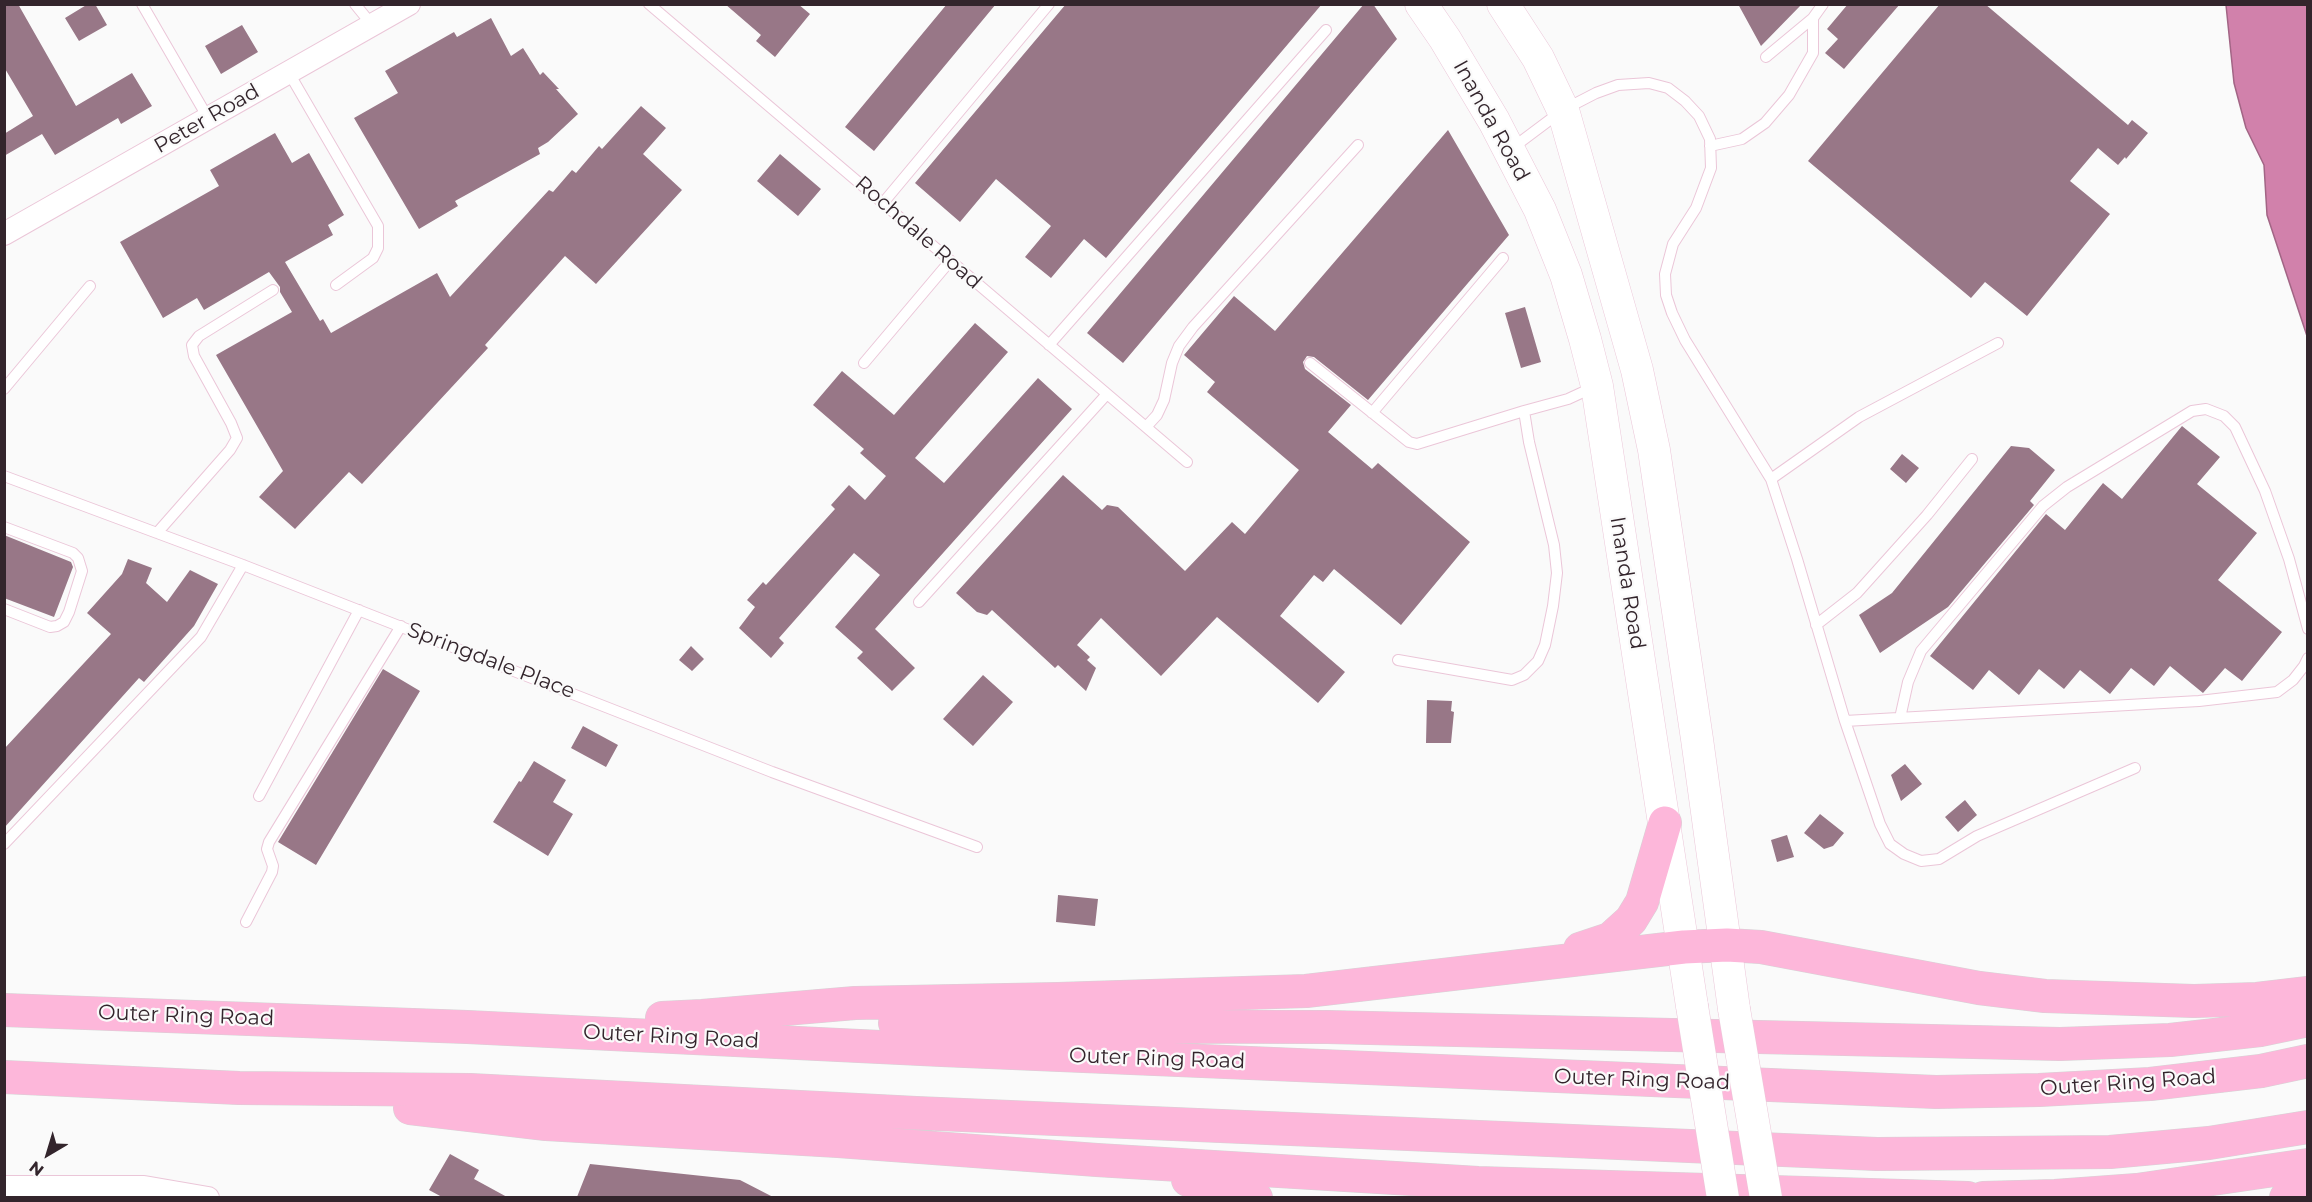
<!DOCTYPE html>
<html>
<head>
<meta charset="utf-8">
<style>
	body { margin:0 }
	#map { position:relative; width:2312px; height:1202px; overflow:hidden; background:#fafafa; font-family:Montserrat,sans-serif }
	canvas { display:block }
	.frame { position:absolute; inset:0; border:6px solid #33252c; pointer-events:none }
	.north { position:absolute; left:18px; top:1124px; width:60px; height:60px; -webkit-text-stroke:4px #fafafa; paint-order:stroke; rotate:218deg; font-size:16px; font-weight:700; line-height:24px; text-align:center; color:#33252c }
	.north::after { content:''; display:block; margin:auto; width:21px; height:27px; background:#33252c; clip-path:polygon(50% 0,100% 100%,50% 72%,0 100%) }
</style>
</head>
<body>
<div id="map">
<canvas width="2312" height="1202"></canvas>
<div class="frame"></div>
<div class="north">N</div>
</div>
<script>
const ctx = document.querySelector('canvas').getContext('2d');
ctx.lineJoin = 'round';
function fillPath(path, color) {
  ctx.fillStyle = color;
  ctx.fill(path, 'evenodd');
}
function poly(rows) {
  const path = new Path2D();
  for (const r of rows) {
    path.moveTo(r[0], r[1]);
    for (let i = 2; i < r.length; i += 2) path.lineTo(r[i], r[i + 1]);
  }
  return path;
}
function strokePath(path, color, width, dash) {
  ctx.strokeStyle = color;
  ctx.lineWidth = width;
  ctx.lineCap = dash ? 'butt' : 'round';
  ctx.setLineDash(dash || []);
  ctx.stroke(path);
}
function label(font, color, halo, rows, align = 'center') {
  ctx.font = font + ' Montserrat,sans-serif';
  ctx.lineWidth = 4.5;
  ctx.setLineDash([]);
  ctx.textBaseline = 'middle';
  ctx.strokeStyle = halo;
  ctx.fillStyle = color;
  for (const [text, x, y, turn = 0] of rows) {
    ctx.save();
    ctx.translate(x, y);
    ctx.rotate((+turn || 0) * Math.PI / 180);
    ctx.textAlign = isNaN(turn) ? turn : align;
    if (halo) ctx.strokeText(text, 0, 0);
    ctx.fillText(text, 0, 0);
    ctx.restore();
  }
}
const water = poly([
	[2226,5,2307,5,2307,336,2267,215,2264,165,2246,128,2234,83,2226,5]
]);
const building = poly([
	[4,4,18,4,76,106,132,73,152,106,121,124,118,118,55,155,42,134,4,156,4,134,33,116,4,67],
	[88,4,95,4,107,25,79,41,65,18],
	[725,4,798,4,810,14,775,57,756,41,761,35],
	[947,4,996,4,874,151,845,127],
	[1066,4,1322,4,1106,258,1084,239,1051,278,1025,257,1051,226,996,179,960,222,915,183],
	[1364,4,1373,4,1397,39,1123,363,1087,333],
	[1738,4,1802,4,1761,46],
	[1848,4,1900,4,1844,69,1825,53,1838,39,1827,29],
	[1940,4,1985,4,2128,125,2132,120,2148,133,2126,159,2125,157,2118,165,2098,148,2070,181,2110,214,2027,316,1985,282,1971,298,1808,161],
	[491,18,511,56,523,48,540,75,543,72,559,89,556,89,578,114,548,142,538,148,540,154,455,201,458,206,419,229,354,118,398,93,385,71,454,32,457,37],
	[242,25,258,52,221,74,205,46],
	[641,106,666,128,643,154,682,190,596,284,565,256,485,345,488,348,362,484,349,472,295,529,259,497,283,471,216,355,292,312,280,292,280,287,269,272,204,310,197,298,163,318,120,242,219,186,210,170,275,133,292,163,309,153,344,215,328,225,333,235,285,262,320,321,323,319,331,333,437,273,450,297,549,190,553,192,572,170,576,173,599,146,602,149],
	[1448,130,1509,235,1368,400,1314,357,1307,356,1303,362,1305,369,1351,405,1328,432,1372,469,1378,463,1470,542,1401,625,1334,569,1323,582,1314,575,1280,616,1345,672,1318,703,1217,617,1161,676,1101,618,1077,645,1090,657,1087,660,1096,668,1086,691,1058,665,1055,668,992,610,987,615,977,612,956,593,1063,475,1102,510,1107,505,1118,507,1185,571,1232,522,1245,534,1299,470,1207,392,1215,382,1184,355,1234,296,1275,331],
	[780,154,821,189,798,216,757,181],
	[1525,307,1541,362,1521,368,1505,313],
	[975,323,1008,352,915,458,944,483,1038,378,1072,409,875,629,915,668,892,691,857,658,863,652,835,627,880,575,854,553,779,638,784,643,771,658,739,628,755,607,747,600,763,582,766,585,835,509,831,505,849,485,865,500,886,476,860,453,864,449,813,405,842,371,894,415],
	[2182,426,2220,457,2197,484,2257,533,2218,580,2282,632,2242,681,2225,668,2203,693,2170,666,2154,686,2131,668,2110,694,2080,670,2064,689,2039,669,2019,695,1989,670,1973,690,1930,656,2046,514,2065,530,2103,483,2122,499],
	[2011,446,2029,448,2055,470,2030,501,2034,505,1948,607,1880,653,1859,615,1892,593],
	[1902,454,1919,468,1906,483,1890,469],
	[4,535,71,562,73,567,54,617,4,598],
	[128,559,152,568,146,583,167,602,190,570,218,584,194,626,144,682,139,678,4,828,4,749,111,634,87,613,122,574],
	[691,646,704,659,692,671,679,660],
	[383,669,420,691,316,865,278,842],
	[983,675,1013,702,973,746,943,719],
	[1427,700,1452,701,1451,711,1454,712,1451,743,1426,743],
	[583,726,618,745,606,767,571,748],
	[534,761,566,780,553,802,573,814,548,856,493,822,519,781,521,782],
	[1905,764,1922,784,1901,801,1891,775],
	[1965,800,1977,815,1958,832,1945,817],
	[1820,814,1844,833,1833,846,1824,849,1804,833],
	[1787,835,1794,857,1777,862,1771,840],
	[1058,895,1098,899,1095,926,1056,922],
	[450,1154,479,1170,474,1179,507,1197,442,1197,429,1190],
	[590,1164,740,1180,773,1197,577,1197]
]);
const lane = poly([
	[142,4,208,118],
	[355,4,372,25],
	[649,4,1187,462],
	[1766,57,1813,18,1823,4],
	[289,73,378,226,378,248,373,258,336,285],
	[1710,146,1742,139,1765,123,1789,95,1813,53,1813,18],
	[1511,149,1563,110,1596,93,1618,85,1649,83,1668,88,1685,101,1699,116,1710,139,1711,168,1696,208,1673,244,1665,274,1666,295,1672,313,1685,340,1771,479,1797,559,1845,721,2199,701,2277,692,2293,680,2304,666,2308,658],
	[883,203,1049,4],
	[1049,345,1326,30],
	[864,363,950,261],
	[1310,363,1409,442,1417,444,1524,411],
	[4,389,90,286],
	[1372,413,1503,258],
	[1146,427,1157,415,1164,400,1172,363,1179,346,1193,327,1358,145],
	[4,476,243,565,772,772,977,847],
	[1771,479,1859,417,1998,343],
	[4,527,73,553,78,558,82,571,69,612,64,622,57,626,50,627,4,609],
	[157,533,230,450,237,438,231,423,194,356,192,345,199,336,273,290],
	[919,602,1107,394],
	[1816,625,1857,593,1927,515,1972,459],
	[1398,660,1512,680,1524,675,1538,661,1545,645,1553,606,1557,573,1554,545,1529,442,1524,411,1568,399,1594,387],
	[1900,718,1908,682,1921,651,2043,506,2067,487,2192,411,2206,409,2224,416,2235,427,2265,491,2289,559,2308,629],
	[1845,721,1880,824,1890,844,1904,854,1921,861,1939,859,1977,836,2135,768],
	[259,796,359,610],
	[4,844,201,637,243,565],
	[246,922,272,872,273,866,267,849,269,842,401,626]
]);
const street = poly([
	[4,234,409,4],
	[4,1187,144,1187,208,1198]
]);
const secondary = poly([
	[1421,4,1445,39,1494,121,1540,210,1566,275,1585,339,1597,386,1692,1006],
	[1503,4,1538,58,1563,110,1637,370,1654,450,1697,739,1734,1009]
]);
const highway = poly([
	[1580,949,1610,939,1631,920,1642,902,1665,823],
	[4,1010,467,1027,942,1050,1936,1092,2039,1090,2150,1084,2261,1071,2308,1061],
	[662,1018,702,1016,855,1003,1058,999,1306,991,1684,947,1727,945,1761,947,1979,988,2045,996,2194,1001,2257,999,2308,993],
	[895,1023,993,1026,1327,1027,2060,1044,2170,1040,2260,1030,2308,1020],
	[4,1077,239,1088,470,1090,916,1113,1877,1154,2110,1152,2209,1143,2308,1127],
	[410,1108,546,1124,838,1141,1097,1160,1478,1183,1968,1198],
	[1188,1180,1256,1198],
	[1983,1198,2055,1196,2137,1190,2308,1165],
	[2286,1198,2308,1192]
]);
const secondaryBridge = poly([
	[1692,1006,1723,1198],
	[1734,1009,1766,1198]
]);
const streetNames = [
	["Peter Road",207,119,-30],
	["Inanda Road",1491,121,61],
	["Rochdale Road",918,233,41],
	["Inanda Road",1627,583,81],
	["Springdale Place",491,661,21],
	["Outer Ring Road",186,1016,2],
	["Outer Ring Road",671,1037,3],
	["Outer Ring Road",1157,1059,2],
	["Outer Ring Road",1642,1080,2],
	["Outer Ring Road",2128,1083,-4]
];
fillPath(water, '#d181ab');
strokePath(water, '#a26585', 1.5);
fillPath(building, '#987787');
strokePath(lane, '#ebc6d8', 12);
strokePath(street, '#ebc6d8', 24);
strokePath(secondary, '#ebc6d8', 33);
strokePath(highway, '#d6d3d5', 34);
strokePath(lane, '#fff', 10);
strokePath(street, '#fff', 22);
strokePath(secondary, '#fff', 32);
strokePath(highway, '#fdb7da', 33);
strokePath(secondaryBridge, '#ebc6d8', 33, []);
strokePath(secondaryBridge, '#fff', 32);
label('21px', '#33252c', '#fafafa', streetNames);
</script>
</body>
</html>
